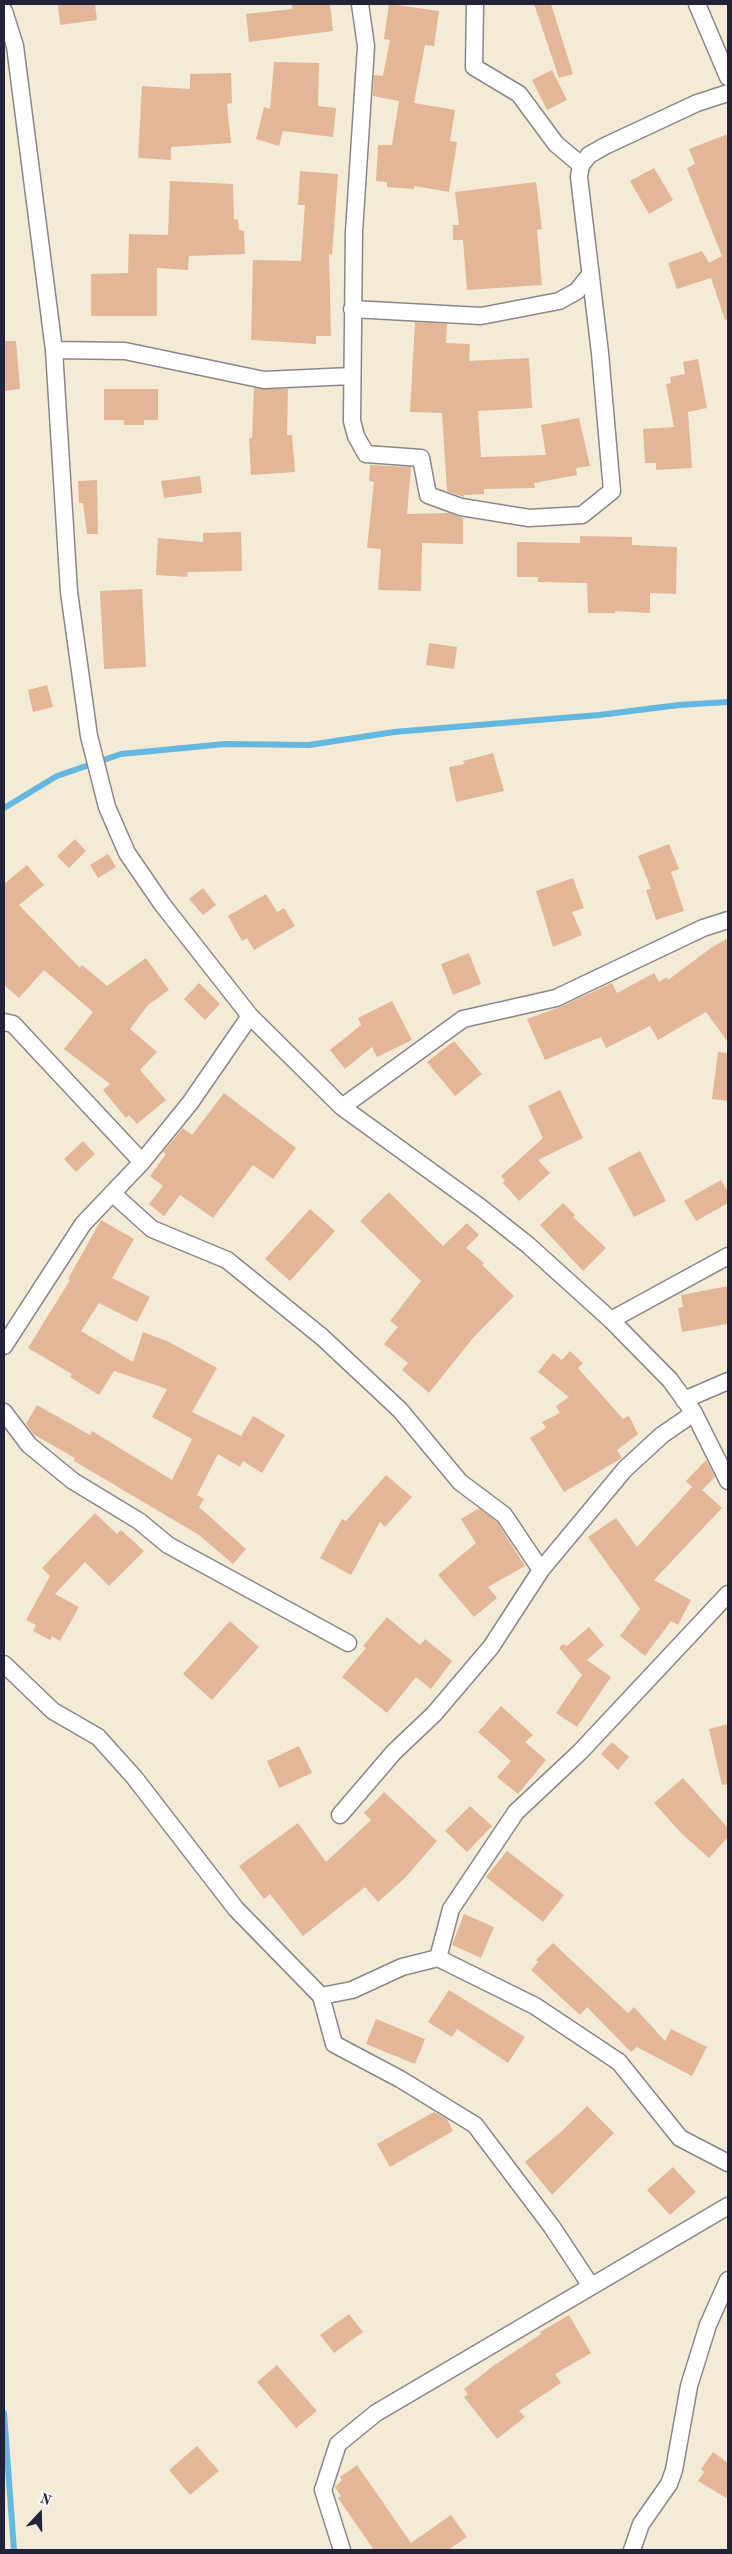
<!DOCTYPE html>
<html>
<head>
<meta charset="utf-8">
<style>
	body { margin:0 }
	#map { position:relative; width:732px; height:2554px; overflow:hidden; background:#f4ebd6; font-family:"Old Standard TT",serif }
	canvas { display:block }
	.frame { position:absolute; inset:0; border:5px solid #22223b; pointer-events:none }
	.north { position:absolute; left:15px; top:2489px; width:50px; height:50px; -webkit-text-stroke:4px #fff; paint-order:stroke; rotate:21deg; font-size:14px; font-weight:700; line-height:20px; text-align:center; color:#22223b }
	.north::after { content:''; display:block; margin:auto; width:18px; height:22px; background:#22223b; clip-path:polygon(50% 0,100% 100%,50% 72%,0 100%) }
</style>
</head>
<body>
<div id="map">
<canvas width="732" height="2554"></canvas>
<div class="frame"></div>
<div class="north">N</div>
</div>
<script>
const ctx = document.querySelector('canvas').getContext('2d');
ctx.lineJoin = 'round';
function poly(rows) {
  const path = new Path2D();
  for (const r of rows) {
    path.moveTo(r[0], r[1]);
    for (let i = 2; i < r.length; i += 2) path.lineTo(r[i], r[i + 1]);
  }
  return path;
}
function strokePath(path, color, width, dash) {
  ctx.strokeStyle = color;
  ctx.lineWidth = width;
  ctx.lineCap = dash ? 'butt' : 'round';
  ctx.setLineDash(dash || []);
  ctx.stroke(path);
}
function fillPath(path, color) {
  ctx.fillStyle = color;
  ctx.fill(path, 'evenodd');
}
const stream = poly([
	[4,808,57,776,121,754,225,744,309,745,394,732,599,715,679,705,728,702],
	[4,2413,14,2550]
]);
const building = poly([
	[58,4,95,4,97,20,60,25],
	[292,4,330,4,333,31,249,42,246,14,292,9],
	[389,4,439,11,434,46,425,45,414,103,455,110,450,141,457,142,449,192,414,186,414,189,387,187,387,182,376,181,378,145,392,145,399,101,373,96,374,75,383,76,390,40,384,39],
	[534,4,551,4,573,74,559,78],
	[274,62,319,63,318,106,336,108,333,137,283,131,279,146,256,139,264,107,270,109],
	[552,70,567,100,547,110,532,80],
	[231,73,232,103,227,104,231,143,171,147,171,160,138,158,142,86,190,89,190,74],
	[728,134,728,319,725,320,711,278,677,289,668,263,702,251,709,263,722,256,687,168,695,164,689,149],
	[654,168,673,200,649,214,630,181],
	[300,171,338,174,332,255,329,254,331,336,316,336,316,344,251,340,253,260,301,261,305,205,298,205],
	[170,181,233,184,234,219,238,220,239,230,244,231,245,254,189,256,188,270,157,268,157,316,91,316,91,274,128,273,129,234,168,235],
	[536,182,542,229,537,230,542,285,467,290,463,240,453,240,453,225,459,225,455,192],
	[415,322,447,324,446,343,470,344,469,361,529,358,532,408,478,411,481,457,546,455,541,425,579,418,590,466,576,468,577,475,534,483,535,488,484,489,484,494,464,495,464,497,447,491,442,413,410,412],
	[4,341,16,341,20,389,4,391],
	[698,359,707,408,688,412,692,468,656,470,656,463,645,463,643,429,674,427,666,384,671,383,670,377,685,374,683,362],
	[254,388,288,389,287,435,292,435,295,472,251,475,249,438,252,438],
	[104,389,158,389,158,420,144,420,144,425,124,425,124,420,104,420],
	[370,465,411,467,407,514,449,513,463,518,463,544,422,543,421,591,378,590,381,549,367,548,374,482,369,481],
	[200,476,202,493,164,498,161,481],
	[97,480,98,534,87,534,83,503,79,503,78,481],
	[241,532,242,571,188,572,187,577,156,575,158,538,203,542,203,533],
	[580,536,632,537,632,545,677,547,676,594,650,593,650,613,615,611,615,613,588,613,587,583,538,582,538,577,517,577,517,542,580,543],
	[142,589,146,667,104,669,100,591],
	[429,643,457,647,454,669,426,665],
	[47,685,53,707,33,712,28,690],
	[493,753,504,791,456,802,449,767,464,764,463,761],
	[75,839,86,851,69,868,57,856],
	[669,844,679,869,671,872,684,911,656,920,646,890,651,889,638,856],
	[108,854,116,867,98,878,90,865],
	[27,865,44,885,19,905,80,968,82,965,107,986,146,958,169,990,148,1005,130,1029,157,1052,140,1070,166,1100,137,1124,129,1115,126,1118,103,1090,110,1084,64,1049,93,1012,44,970,19,998,4,985,4,884],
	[573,878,584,908,572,912,582,935,553,947,536,891],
	[203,888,216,905,203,915,189,899],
	[266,894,277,912,284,908,295,926,254,950,247,938,242,941,228,916],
	[728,938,728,1042,706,1012,658,1040,650,1026,606,1048,601,1037,545,1060,527,1019,560,1007,612,983,617,993,654,973,659,982,667,977,668,980,711,948],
	[469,953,481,984,453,995,441,964],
	[199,983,220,1004,205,1020,184,999],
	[392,1001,412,1040,377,1057,372,1047,345,1069,330,1050,361,1025,358,1018],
	[454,1041,482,1074,455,1096,427,1062],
	[718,1052,728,1053,728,1101,712,1099],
	[560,1090,583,1138,538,1160,550,1173,519,1201,503,1183,505,1181,501,1176,543,1138,528,1106],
	[224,1093,296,1148,273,1179,253,1165,213,1218,180,1195,164,1216,149,1204,163,1186,150,1176,166,1154,163,1152,183,1128,192,1135],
	[83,1141,95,1154,76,1172,64,1159],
	[640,1151,666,1201,634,1217,608,1168],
	[721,1180,728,1192,728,1203,696,1221,684,1201],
	[389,1192,443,1246,467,1223,479,1235,466,1248,484,1263,482,1265,514,1296,473,1338,429,1393,402,1370,408,1363,384,1344,398,1327,390,1321,421,1281,360,1221],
	[563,1203,575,1215,573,1217,606,1248,583,1271,540,1225],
	[310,1209,335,1231,290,1281,265,1259],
	[101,1220,134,1239,112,1278,150,1297,137,1322,99,1303,81,1331,133,1362,143,1332,169,1342,217,1368,192,1412,241,1436,253,1416,285,1435,262,1473,243,1461,240,1467,218,1454,197,1495,204,1499,199,1507,246,1549,233,1564,199,1535,74,1461,75,1458,33,1434,26,1424,37,1405,90,1435,92,1431,172,1480,192,1439,152,1417,167,1389,114,1371,99,1395,70,1377,72,1374,28,1348,70,1280,68,1279],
	[728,1286,728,1324,682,1332,678,1308,683,1307,681,1295],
	[570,1351,583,1363,578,1368,623,1419,629,1416,638,1434,617,1450,622,1458,564,1492,530,1438,546,1428,542,1422,560,1413,556,1406,569,1397,538,1372,553,1353,562,1360],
	[706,1460,715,1477,702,1490,722,1508,654,1580,691,1600,678,1625,671,1621,645,1656,620,1636,640,1609,588,1537,616,1518,637,1547,692,1487,686,1481],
	[386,1475,412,1497,385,1527,380,1522,351,1575,320,1558,342,1519,346,1521],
	[479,1508,497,1522,525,1566,488,1587,497,1598,474,1617,438,1575,476,1543,461,1519],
	[95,1513,117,1534,121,1530,144,1551,109,1586,85,1562,55,1594,79,1607,60,1641,52,1636,50,1640,33,1631,36,1625,26,1620,50,1576,42,1568],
	[387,1617,420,1645,425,1639,452,1661,431,1689,416,1677,387,1713,342,1677,366,1648,363,1646],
	[230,1621,259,1647,212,1700,183,1674],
	[589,1627,604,1645,587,1660,611,1677,577,1727,556,1713,582,1675,559,1648,563,1644,567,1646],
	[501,1706,533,1735,525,1742,546,1760,518,1794,497,1777,511,1761,478,1732],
	[728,1724,728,1784,722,1785,709,1729],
	[612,1742,629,1757,618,1770,601,1754],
	[299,1746,312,1773,279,1788,267,1761],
	[683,1778,728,1828,728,1837,709,1858,682,1834,654,1803],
	[384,1792,437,1841,405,1878,378,1902,365,1887,303,1936,270,1894,264,1899,239,1866,298,1823,326,1862,371,1820,364,1813],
	[470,1806,492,1826,467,1852,445,1831],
	[507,1851,564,1895,543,1922,486,1877],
	[464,1914,494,1927,481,1958,452,1945],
	[553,1943,628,2013,634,2007,665,2041,671,2029,707,2047,692,2076,637,2047,631,2052,587,2007,580,2015,531,1970,538,1962,536,1960],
	[449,1990,525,2037,508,2063,457,2029,452,2037,428,2022],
	[376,2019,425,2039,415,2064,366,2044],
	[587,2106,614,2133,552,2195,525,2162,562,2131],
	[434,2112,447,2119,453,2131,390,2167,377,2144],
	[673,2167,696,2192,670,2215,647,2190],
	[349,2314,363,2332,334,2353,320,2335],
	[569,2315,591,2353,555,2374,561,2383,519,2411,525,2417,497,2439,464,2397,468,2394,464,2389,493,2366,541,2334,540,2332],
	[277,2365,317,2411,296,2428,257,2382],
	[197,2446,219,2471,190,2495,169,2470],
	[713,2452,728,2463,728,2499,698,2481,704,2472,701,2469],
	[357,2465,411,2543,451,2515,467,2537,448,2550,374,2550,338,2498,341,2496,335,2487,342,2480,340,2477]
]);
const minor = poly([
	[360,4,366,46,354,232,352,421,356,436,366,454,421,458,428,495,461,507,529,518,582,515,612,491,600,353,579,177,581,165,589,155,605,146,697,103,728,93],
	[475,4,474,67,519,94,556,144,581,165],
	[697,4,728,77],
	[4,11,15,46,54,350,69,592,89,736,107,807,127,853,162,904,250,1016,342,1107,480,1207,528,1245,611,1320,670,1380,694,1413,728,1481],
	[352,309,481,316,559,301,577,291,589,276],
	[54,350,125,351,264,380,351,376],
	[4,1022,13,1024,142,1162],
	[342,1107,463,1019,556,998,703,928,728,920],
	[112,1193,152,1229,227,1260,322,1337,400,1410,460,1482,504,1515,541,1570],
	[611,1320,728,1256],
	[4,1346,83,1224,142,1162,190,1103,250,1016],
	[684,1400,728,1381],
	[4,1412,29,1445,73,1481,139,1521,168,1545,348,1643],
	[4,1664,53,1711,98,1737,134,1777,236,1909,321,1996,352,1990,402,1967,438,1958,535,2006,619,2062,680,2138,728,2163],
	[340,1815,394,1752,434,1714,491,1647,541,1570,625,1469,662,1435,694,1413],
	[438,1958,451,1909,516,1812,580,1752,728,1594],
	[321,1996,334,2044,400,2079,475,2125,552,2227,591,2286],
	[342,2550,323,2490,338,2444,376,2413,728,2206],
	[632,2550,641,2524,669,2484,674,2470,689,2386,708,2325,728,2280]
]);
strokePath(stream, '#64b8e0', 6);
fillPath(building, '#e3b698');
strokePath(minor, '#8b8688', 19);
strokePath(minor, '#fff', 16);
</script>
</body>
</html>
